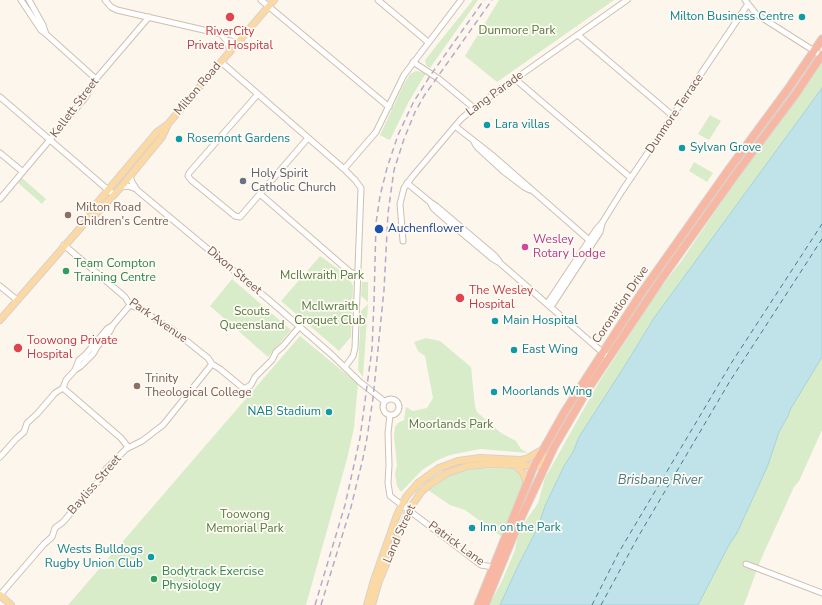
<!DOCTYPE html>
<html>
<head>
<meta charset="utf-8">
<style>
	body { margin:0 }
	canvas { display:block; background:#fdf6ec }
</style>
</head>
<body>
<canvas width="822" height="605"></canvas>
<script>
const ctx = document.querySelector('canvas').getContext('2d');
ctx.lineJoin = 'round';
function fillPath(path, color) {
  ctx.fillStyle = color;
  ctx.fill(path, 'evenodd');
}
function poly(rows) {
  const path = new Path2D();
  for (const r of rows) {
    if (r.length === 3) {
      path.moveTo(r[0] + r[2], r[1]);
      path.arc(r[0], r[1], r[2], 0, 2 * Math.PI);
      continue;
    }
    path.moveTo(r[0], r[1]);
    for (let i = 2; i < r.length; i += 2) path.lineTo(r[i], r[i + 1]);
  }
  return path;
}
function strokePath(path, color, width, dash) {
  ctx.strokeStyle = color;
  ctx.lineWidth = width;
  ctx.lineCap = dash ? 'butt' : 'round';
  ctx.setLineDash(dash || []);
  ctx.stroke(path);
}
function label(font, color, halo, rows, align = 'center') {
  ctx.font = font + ' "Nunito Sans",sans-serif';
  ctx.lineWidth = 3.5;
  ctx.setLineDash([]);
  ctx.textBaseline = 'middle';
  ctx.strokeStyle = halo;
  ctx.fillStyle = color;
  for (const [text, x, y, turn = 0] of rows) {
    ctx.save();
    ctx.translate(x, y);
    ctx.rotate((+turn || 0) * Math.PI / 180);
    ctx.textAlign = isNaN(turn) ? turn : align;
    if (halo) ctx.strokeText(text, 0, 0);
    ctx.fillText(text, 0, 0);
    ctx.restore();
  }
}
const green = poly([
	[473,0,478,0,430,68,426,65,425,60],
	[499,0,614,0,497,82,465,56],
	[822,63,822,88,654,318,624,367,579,437,573,452,564,466,545,506,538,527,518,566,500,605,489,605,502,581,515,550,517,540,522,526,538,503,545,478,599,382,658,291,682,260,731,188,798,98],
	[416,71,426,73,408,103,390,140,387,139,380,135,403,86,410,74],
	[710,115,721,121,709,140,698,134],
	[694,162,713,173,707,182,689,171],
	[21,177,46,199,42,204,17,182],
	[320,256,345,274,349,278,353,286,351,337,339,351,281,301],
	[232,279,291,330,268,357,210,306],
	[362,282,368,282,368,302,361,296],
	[368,304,363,377,358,370,361,311],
	[300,336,358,384,354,428,347,459,306,605,68,605],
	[426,338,440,341,471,367,475,406,477,412,501,433,516,441,521,449,528,453,480,449,450,455,438,460,422,470,402,491,400,491,397,486,395,474,397,465,394,437,395,427,398,423,404,420,406,407,413,411,427,408,433,398,425,356,418,351,414,342],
	[822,357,822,430,799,481,794,487,761,559,744,605,698,605,729,545,737,533,768,465,779,432,788,416,790,410],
	[477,468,513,469,518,471,524,480,502,537,465,510,450,505,428,490,452,474]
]);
const water = poly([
	[822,88,822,357,790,410,788,416,779,432,768,465,737,533,729,545,698,605,500,605,518,566,538,527,545,506,564,466,573,452,579,437,624,367,654,318,822,88]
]);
const ferry = poly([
	[592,605,619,552,732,362,822,224],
	[601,605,638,537,730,381,822,239]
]);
const minor = poly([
	[21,0,41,30,46,34,96,79],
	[29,0,43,25,46,34],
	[105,0,111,7,117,10,221,34,229,34,242,38],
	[261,0,389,107],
	[378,0,428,42],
	[745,0,756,14,822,56],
	[221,34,227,41,230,52],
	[578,35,673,116],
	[221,62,344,169,355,180,361,188,355,348,353,356,345,367],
	[413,62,439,79,474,108],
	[515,79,631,178],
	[258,94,189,173,188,176,191,180,235,216,240,217,308,138],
	[0,97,114,195],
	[455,126,492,155,589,240],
	[474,142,477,147,503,171,524,187,530,190],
	[0,153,23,172],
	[344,169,376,132,404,75,461,0],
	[130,176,132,182,137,190,269,300,332,355,360,382,384,401],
	[407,183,430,202,436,206,495,256,499,261],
	[121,187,128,186,136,189],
	[260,194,350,272,358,275],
	[0,199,85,98,91,87,96,79,149,17],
	[430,202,433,208,449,222,493,259,500,263,609,358],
	[403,241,400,204,404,188,412,177,461,119,474,108,627,0],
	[64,245,125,297,130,305,140,309,173,330,208,358,212,364,220,369,243,388,246,388,251,385,255,377,272,360,276,352,283,346,300,326],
	[0,286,17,300],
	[547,304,596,230,602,223,622,191,748,4],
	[551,307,600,232,602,224],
	[75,370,79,360,85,355,107,329,113,325,130,305],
	[63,388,121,438,128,447],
	[391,407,8],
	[390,415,388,433,389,465,388,483,390,496,481,565,493,567],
	[0,457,16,439,24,432,27,423,37,414,55,393,63,388,66,380,75,370,81,366,93,354,97,347,110,331,113,325],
	[746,564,822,593],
	[0,595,44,544,52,537,55,528,63,522,95,485,104,476,106,469,126,449,142,441,163,425,212,364]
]);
const major = poly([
	[89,218,92,209,157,132,167,125],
	[0,320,89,218,97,213,121,187,162,137,168,124,274,0],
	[515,465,523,473,527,483],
	[0,595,11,605],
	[367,605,374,580,397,515,406,497,418,483,439,468,458,461,480,458,521,460,528,458,542,450],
	[372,605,379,581,409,510,421,492,429,485,447,473,468,466,488,464,537,466,540,465,548,456]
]);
const highway = poly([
	[478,605,534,466,565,411,642,292,729,169,788,89,822,39],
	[485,605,520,520,554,447,588,389,660,281,736,174,795,95,822,55]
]);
const rail = poly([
	[315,605,345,505,360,438,372,349,374,302,376,223,380,196,387,168,398,135,413,103,430,76,484,0],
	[321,605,351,507,363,458,367,438,373,398,384,290,388,213,394,170,404,139,415,112,424,96,492,0]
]);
const markers = [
	[230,17,5,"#e0444e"],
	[802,17,4,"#0f9aa8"],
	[487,125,4,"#0f9aa8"],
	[179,139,4,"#0f9aa8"],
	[682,148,4,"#0f9aa8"],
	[243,181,4,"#6b7280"],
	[68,215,4,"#8d6e63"],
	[379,229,5,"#1a4fb4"],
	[525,247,4,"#d1479c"],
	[66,271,4,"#2e9e5b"],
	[460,298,5,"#e0444e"],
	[495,321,4,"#0f9aa8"],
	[18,348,5,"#e0444e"],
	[514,350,4,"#0f9aa8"],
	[137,386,4,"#8d6e63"],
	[494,392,4,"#0f9aa8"],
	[329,412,4,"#0f9aa8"],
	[472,528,4,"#0f9aa8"],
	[151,557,4,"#0f9aa8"],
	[154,579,4,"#2e9e5b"]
];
const cultureNames = [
	["Milton Business Centre",794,17,"right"],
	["Lara villas",495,125],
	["Rosemont Gardens",187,139],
	["Sylvan Grove",690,148],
	["Main Hospital",503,321],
	["East Wing",522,350],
	["Moorlands Wing",502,392],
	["NAB Stadium",321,412,"right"],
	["Inn on the Park",480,528],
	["Wests Bulldogs",143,550,"right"],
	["Rugby Union Club",143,564,"right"]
];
const parkNames = [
	["Dunmore Park",517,31],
	["McIlwraith Park",322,276],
	["McIlwraith",330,307],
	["Croquet Club",330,321],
	["Scouts",252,312],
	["Queensland",252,326],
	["Moorlands Park",451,425],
	["Toowong",245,515],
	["Memorial Park",245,529]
];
const healthNames = [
	["RiverCity",230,32,"center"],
	["Private Hospital",230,46,"center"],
	["The Wesley",469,291],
	["Hospital",469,305],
	["Toowong Private",27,341],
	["Hospital",27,355]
];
const streetNames = [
	["Milton Road",198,89,-50],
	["Lang Parade",495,94,-36],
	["Kellett Street",75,108,-53],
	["Dunmore Terrace",675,114,-56],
	["Dixon Street",234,271,40],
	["Coronation Drive",621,305,-56],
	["Park Avenue",158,321,35],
	["Bayliss Street",95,485,-49],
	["Land Street",400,534,-66],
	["Patrick Lane",456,544,36]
];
const worshipNames = [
	["Holy Spirit",251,174],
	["Catholic Church",251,188]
];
const educationNames = [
	["Milton Road",76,208],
	["Children's Centre",76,222],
	["Trinity",145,379],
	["Theological College",145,393]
];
const transitNames = [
	["Auchenflower",388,229]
];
const hotelNames = [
	["Wesley",533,240],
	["Rotary Lodge",533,254]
];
const leisureNames = [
	["Team Compton",74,264],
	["Training Centre",74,278],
	["Bodytrack Exercise",162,572],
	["Physiology",162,586]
];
const waterNames = [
	["Brisbane River",660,481]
];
fillPath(green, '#d8ecc9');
fillPath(water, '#bfe3e8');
strokePath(water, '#a5d3da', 1);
strokePath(ferry, '#437c86', 1, [5, 4]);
strokePath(minor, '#d1beb0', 7);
strokePath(major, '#dad1cd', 8);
strokePath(highway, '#dad1cd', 9);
strokePath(minor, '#fff', 5);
strokePath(major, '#fbd9a5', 6);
strokePath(highway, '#f7b7a3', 7);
strokePath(rail, '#b9a8c9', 1.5, [6, 4]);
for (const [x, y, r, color] of markers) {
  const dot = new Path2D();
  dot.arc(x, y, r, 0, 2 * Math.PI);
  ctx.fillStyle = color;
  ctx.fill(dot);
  strokePath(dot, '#fffaf3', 1.5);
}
label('12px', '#0d838f', '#fffaf3', cultureNames, 'left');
label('12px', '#537a41', '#fffaf3', parkNames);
label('12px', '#be3a42', '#fffaf3', healthNames, 'left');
label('12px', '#7a5c4d', '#fffaf3', streetNames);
label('12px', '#5b616d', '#fffaf3', worshipNames, 'left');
label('12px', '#785e54', '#fffaf3', educationNames, 'left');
label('12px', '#164399', '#fffaf3', transitNames, 'left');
label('12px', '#b23c85', '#fffaf3', hotelNames, 'left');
label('12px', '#27864d', '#fffaf3', leisureNames, 'left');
label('italic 13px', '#437c86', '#fffaf3', waterNames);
</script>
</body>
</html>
